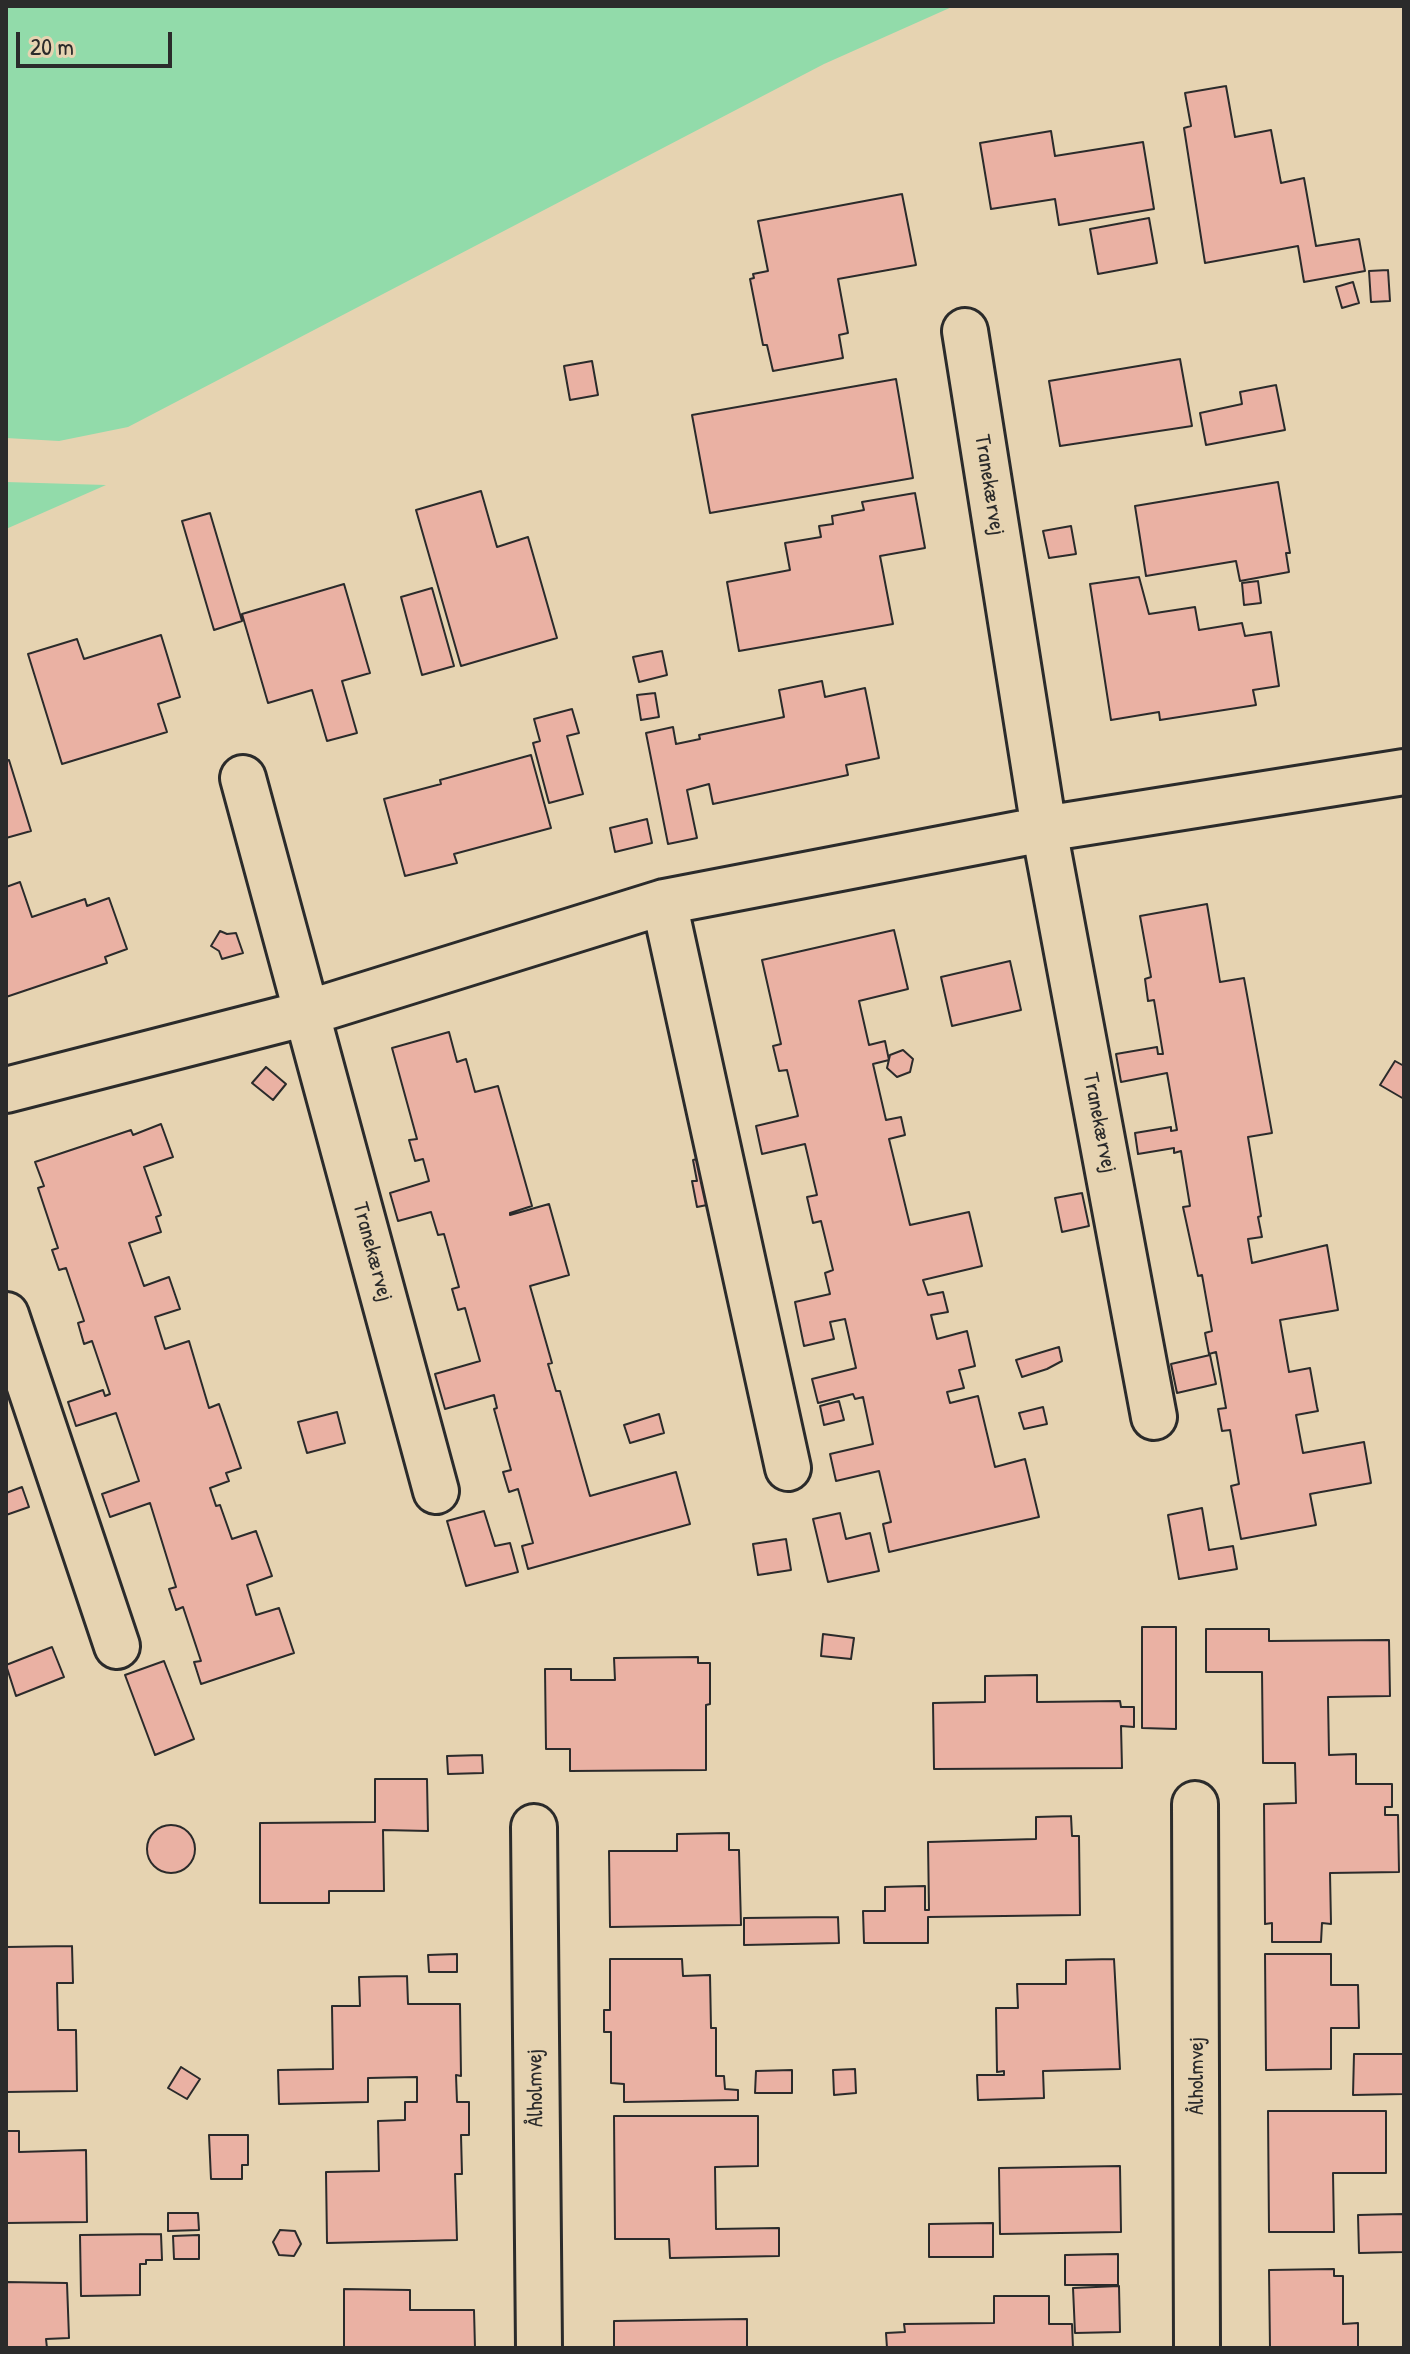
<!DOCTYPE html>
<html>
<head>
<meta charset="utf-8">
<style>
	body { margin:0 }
	#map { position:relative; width:1410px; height:2354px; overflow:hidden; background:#e6d3b1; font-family:"Patrick Hand",sans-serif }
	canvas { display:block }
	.frame { position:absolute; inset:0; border:8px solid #2b2b2b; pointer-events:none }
	.scale { position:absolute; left:16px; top:32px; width:156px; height:36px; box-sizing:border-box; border:4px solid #2b2b2b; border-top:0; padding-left:10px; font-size:24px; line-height:28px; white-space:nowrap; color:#2b2b2b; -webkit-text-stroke:6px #e6d3b1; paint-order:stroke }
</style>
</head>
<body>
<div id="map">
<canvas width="1410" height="2354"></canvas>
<div class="frame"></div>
<div class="scale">20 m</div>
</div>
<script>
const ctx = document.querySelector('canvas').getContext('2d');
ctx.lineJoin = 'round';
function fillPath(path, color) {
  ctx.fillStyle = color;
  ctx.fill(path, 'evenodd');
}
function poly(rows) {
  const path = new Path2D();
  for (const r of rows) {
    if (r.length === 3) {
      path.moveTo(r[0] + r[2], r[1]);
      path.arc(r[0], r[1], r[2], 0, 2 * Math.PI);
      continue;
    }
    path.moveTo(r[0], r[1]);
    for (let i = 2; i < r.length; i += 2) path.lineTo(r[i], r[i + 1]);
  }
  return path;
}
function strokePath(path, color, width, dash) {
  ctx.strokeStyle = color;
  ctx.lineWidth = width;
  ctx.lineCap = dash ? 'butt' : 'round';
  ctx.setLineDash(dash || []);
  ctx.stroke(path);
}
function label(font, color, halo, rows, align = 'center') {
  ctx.font = font + ' "Patrick Hand",sans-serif';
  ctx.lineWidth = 7;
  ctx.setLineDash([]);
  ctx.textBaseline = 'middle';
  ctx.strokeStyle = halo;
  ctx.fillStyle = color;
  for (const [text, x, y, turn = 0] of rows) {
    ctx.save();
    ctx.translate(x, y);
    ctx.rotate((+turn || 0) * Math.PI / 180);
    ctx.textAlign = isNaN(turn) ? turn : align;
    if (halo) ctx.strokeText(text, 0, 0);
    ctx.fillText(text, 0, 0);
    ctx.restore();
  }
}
const green = poly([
	[6,6,954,6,824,64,128,427,59,441,6,438],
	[6,482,106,485,6,529]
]);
const building = poly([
	[1226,86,1235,137,1271,130,1281,183,1304,178,1316,246,1359,239,1365,271,1304,282,1298,246,1205,263,1184,128,1191,126,1185,93,1226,86],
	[1051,131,1055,156,1143,142,1154,209,1059,225,1055,199,991,209,980,143,1051,131],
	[902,194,916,265,838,279,848,333,839,335,843,358,773,371,767,345,763,345,750,279,754,278,753,274,768,271,758,221,902,194],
	[1149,218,1157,263,1098,274,1090,229,1149,218],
	[1388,270,1390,301,1371,302,1369,271,1388,270],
	[1353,282,1359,303,1342,308,1336,287,1353,282],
	[1180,359,1192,426,1060,446,1049,381,1180,359],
	[592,361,598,395,570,400,564,366,592,361],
	[896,379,913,478,710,513,692,415,896,379],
	[1276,385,1285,430,1206,445,1200,413,1242,404,1240,392,1276,385],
	[1278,482,1290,553,1286,553,1289,572,1240,581,1236,561,1146,576,1135,506,1278,482],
	[481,491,497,547,528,537,557,638,461,666,416,510,481,491],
	[915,493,925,548,880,556,893,624,739,651,727,582,790,570,785,543,821,537,819,526,833,524,832,516,864,510,862,502,915,493],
	[210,513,242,621,214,630,182,521,210,513],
	[1071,526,1076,554,1049,558,1043,531,1071,526],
	[1139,577,1149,614,1195,607,1199,630,1242,623,1245,636,1271,632,1279,686,1253,690,1256,705,1160,720,1159,712,1111,720,1090,584,1139,577],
	[1258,581,1261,603,1244,605,1242,583,1258,581],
	[344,584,370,673,342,681,357,733,327,741,312,690,268,703,242,614,344,584],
	[432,588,454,666,422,675,401,597,432,588],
	[161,635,180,697,158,704,167,732,62,764,28,654,77,639,84,659,161,635],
	[662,651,667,675,639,682,633,657,662,651],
	[822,681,825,697,865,688,879,758,846,765,848,775,713,804,709,784,687,790,697,838,668,844,646,733,673,727,676,744,700,739,699,735,784,717,779,690,822,681],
	[655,693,659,717,641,720,637,695,655,693],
	[572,709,579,733,567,736,583,794,549,803,533,743,540,741,534,719,572,709],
	[531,755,551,828,454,854,457,863,405,876,384,799,441,784,440,780,531,755],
	[9,760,31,831,6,838,6,761,9,760],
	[647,819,652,843,615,852,610,828,647,819],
	[20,882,32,917,85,899,87,906,109,898,127,949,105,957,107,963,6,997,6,887,20,882],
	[1207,904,1220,982,1244,978,1272,1133,1248,1137,1261,1216,1258,1217,1262,1237,1248,1239,1252,1263,1327,1245,1338,1310,1280,1320,1289,1372,1310,1368,1317,1407,1318,1411,1296,1415,1303,1453,1364,1442,1371,1483,1310,1494,1316,1525,1241,1539,1231,1486,1239,1484,1230,1430,1222,1431,1218,1409,1226,1408,1216,1352,1209,1354,1205,1333,1212,1331,1202,1275,1198,1276,1183,1207,1190,1206,1181,1151,1174,1153,1174,1148,1138,1154,1135,1133,1171,1127,1171,1131,1177,1130,1167,1073,1121,1082,1116,1054,1157,1047,1158,1054,1163,1054,1154,1000,1148,1001,1145,979,1151,977,1140,916,1207,904],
	[894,930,908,989,859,1001,869,1045,885,1041,889,1060,873,1064,886,1120,901,1117,905,1135,889,1139,910,1225,969,1212,982,1266,923,1280,928,1295,943,1292,948,1312,931,1315,937,1339,967,1331,975,1366,959,1370,964,1388,947,1392,950,1403,978,1396,995,1467,1025,1459,1039,1517,889,1552,883,1524,891,1522,879,1471,836,1481,830,1454,873,1444,863,1397,855,1399,853,1394,818,1403,812,1379,856,1368,845,1319,830,1322,834,1339,804,1346,795,1302,830,1294,825,1273,833,1270,821,1221,813,1223,807,1197,817,1195,805,1144,762,1154,756,1126,798,1116,787,1070,779,1071,773,1046,781,1044,762,960,894,930],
	[220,931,227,934,236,933,243,953,222,959,219,951,211,946,220,931],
	[1010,961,1021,1010,952,1026,941,977,1010,961],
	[449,1032,457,1062,466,1059,475,1092,498,1086,532,1206,510,1213,510,1215,549,1204,569,1275,530,1286,552,1363,548,1364,556,1391,560,1391,590,1496,676,1472,690,1524,528,1569,522,1546,533,1543,518,1489,509,1492,503,1472,511,1470,494,1409,497,1408,494,1395,445,1409,435,1374,480,1361,465,1308,458,1310,452,1289,459,1287,444,1234,438,1235,431,1212,398,1221,390,1193,429,1181,423,1159,415,1161,409,1140,417,1139,392,1048,449,1032],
	[903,1050,913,1059,910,1072,897,1077,887,1068,890,1055,903,1050],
	[1395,1061,1404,1066,1404,1099,1380,1085,1395,1061],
	[266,1067,286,1084,273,1100,252,1083,266,1067],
	[161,1124,173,1157,144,1167,161,1215,156,1217,161,1232,129,1243,144,1286,169,1277,180,1309,155,1317,165,1349,189,1341,209,1408,219,1404,241,1468,226,1473,229,1481,210,1488,216,1506,220,1505,232,1539,256,1531,272,1576,247,1585,256,1615,279,1608,294,1653,201,1684,194,1662,201,1661,183,1607,176,1610,169,1589,176,1587,150,1503,110,1517,102,1494,139,1481,116,1413,76,1426,68,1402,103,1390,105,1396,110,1394,92,1341,84,1344,78,1323,84,1321,66,1268,59,1270,52,1250,58,1248,38,1188,44,1186,35,1162,131,1130,133,1135,161,1124],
	[702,1158,717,1203,697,1207,692,1181,697,1181,693,1160,702,1158],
	[1082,1193,1089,1226,1062,1232,1055,1198,1082,1193],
	[1059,1347,1062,1361,1047,1369,1022,1377,1016,1360,1059,1347],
	[1210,1355,1216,1384,1177,1393,1171,1364,1210,1355],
	[839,1401,844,1420,824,1425,820,1406,839,1401],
	[1043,1407,1047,1424,1024,1429,1019,1413,1043,1407],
	[337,1412,345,1443,307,1453,298,1422,337,1412],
	[659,1414,664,1433,630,1443,624,1425,659,1414],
	[22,1487,29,1507,6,1515,6,1493,22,1487],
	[1202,1508,1209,1550,1233,1546,1237,1569,1179,1579,1168,1515,1202,1508],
	[484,1511,495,1546,510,1543,518,1572,466,1586,447,1521,484,1511],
	[840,1513,846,1539,870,1533,879,1571,828,1582,813,1519,840,1513],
	[786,1539,791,1570,758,1575,753,1544,786,1539],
	[1142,1627,1176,1627,1176,1729,1142,1728,1142,1627],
	[1206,1629,1269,1629,1269,1641,1389,1640,1390,1696,1328,1697,1329,1755,1356,1754,1356,1784,1392,1784,1392,1807,1385,1807,1385,1815,1398,1815,1399,1872,1330,1873,1331,1924,1322,1923,1321,1942,1272,1942,1272,1923,1265,1924,1264,1804,1296,1803,1295,1763,1263,1763,1262,1672,1206,1672,1206,1629],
	[823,1634,854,1638,851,1659,821,1656,823,1634],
	[52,1647,64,1677,16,1696,6,1665,52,1647],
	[698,1657,698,1663,710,1663,710,1704,706,1705,706,1770,570,1771,570,1749,546,1749,545,1669,571,1669,571,1680,615,1680,614,1658,698,1657],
	[164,1661,194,1739,155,1755,125,1675,164,1661],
	[1037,1675,1037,1702,1120,1701,1121,1707,1134,1707,1134,1727,1121,1726,1122,1768,934,1769,933,1703,985,1702,985,1676,1037,1675],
	[482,1755,483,1773,448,1774,447,1756,482,1755],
	[375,1779,427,1779,428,1831,383,1830,384,1891,329,1891,329,1903,260,1903,260,1823,375,1822,375,1779],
	[1071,1816,1072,1836,1079,1836,1080,1915,928,1917,928,1943,864,1943,863,1911,885,1911,885,1887,925,1886,925,1910,929,1910,928,1842,1036,1839,1036,1817,1071,1816],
	[171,1849,24],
	[729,1833,729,1850,739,1850,741,1925,610,1927,609,1851,677,1851,677,1834,729,1833],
	[838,1917,839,1943,744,1945,744,1918,838,1917],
	[72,1946,73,1983,57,1983,58,2030,76,2030,77,2091,6,2092,6,1947,72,1946],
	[457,1954,457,1972,429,1972,428,1955,457,1954],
	[1265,1954,1331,1954,1331,1985,1358,1985,1359,2028,1331,2028,1331,2069,1266,2070,1265,1954],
	[610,1959,682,1959,683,1976,710,1975,711,2028,716,2028,716,2076,724,2076,725,2089,738,2090,738,2100,624,2102,624,2084,611,2083,611,2032,604,2032,604,2010,610,2010,610,1959],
	[1114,1959,1120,2069,1043,2071,1044,2098,978,2100,977,2075,1004,2075,1004,2071,997,2072,996,2008,1018,2008,1017,1984,1066,1984,1066,1960,1114,1959],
	[407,1976,408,2004,460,2004,461,2076,456,2075,457,2102,469,2102,469,2135,461,2135,462,2174,455,2174,457,2240,327,2243,326,2172,379,2171,378,2121,405,2120,405,2102,417,2102,417,2077,368,2078,368,2102,279,2104,278,2070,333,2069,332,2006,360,2006,359,1977,407,1976],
	[1354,2054,1404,2054,1404,2094,1353,2095,1354,2054],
	[181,2067,200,2079,187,2099,168,2088,181,2067],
	[855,2069,856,2093,834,2095,833,2070,855,2069],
	[792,2070,792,2093,755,2093,756,2071,792,2070],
	[1268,2111,1386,2111,1386,2173,1333,2173,1334,2232,1269,2232,1268,2111],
	[614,2116,758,2116,758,2166,715,2167,716,2229,779,2228,779,2256,670,2258,669,2239,615,2239,614,2116],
	[6,2131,19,2131,19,2152,86,2150,87,2222,6,2223,6,2131],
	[209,2135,248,2135,248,2165,242,2165,242,2179,211,2179,209,2135],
	[1120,2166,1121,2232,1000,2234,999,2168,1120,2166],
	[168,2213,198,2213,199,2230,168,2231,168,2213],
	[1404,2214,1404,2252,1359,2253,1358,2215,1404,2214],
	[993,2223,993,2257,929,2257,929,2224,993,2223],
	[280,2230,295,2231,301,2244,294,2256,279,2255,273,2242,280,2230],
	[161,2234,162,2260,146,2260,146,2264,140,2264,140,2295,81,2296,80,2235,161,2234],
	[199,2235,199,2259,174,2259,173,2236,199,2235],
	[1118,2254,1118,2285,1065,2285,1065,2255,1118,2254],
	[1334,2269,1334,2276,1343,2276,1343,2324,1358,2323,1358,2348,1270,2348,1269,2270,1334,2269],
	[6,2282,67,2283,69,2338,46,2339,47,2348,6,2348,6,2282],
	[1119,2286,1120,2332,1075,2333,1073,2288,1119,2286],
	[344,2289,410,2290,410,2310,474,2310,475,2348,344,2348,344,2289],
	[994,2296,1049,2296,1049,2324,1072,2324,1073,2348,887,2348,886,2333,905,2332,904,2324,994,2323,994,2296],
	[747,2319,747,2348,614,2348,614,2321,747,2319]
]);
const street = poly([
	[965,331,1044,829,1154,1417],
	[243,778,436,1491],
	[664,902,788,1468],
	[6,1090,307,1013,664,902,1044,829,1404,772],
	[6,1315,117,1646],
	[1195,1804,1197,2348],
	[534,1827,539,2348]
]);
const streetNames = [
	["Tranekærvej",989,485,81],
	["Tranekærvej",1099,1123,79],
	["Tranekærvej",372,1252,75],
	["Ålholmvej",1197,2076,-90],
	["Ålholmvej",536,2088,-91]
];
fillPath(green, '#92dbaa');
fillPath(building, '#eab1a3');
strokePath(building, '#2b2b2b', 2);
strokePath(street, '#2b2b2b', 50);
strokePath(street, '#e6d3b1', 44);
label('22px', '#2b2b2b', '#e6d3b1', streetNames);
</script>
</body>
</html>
